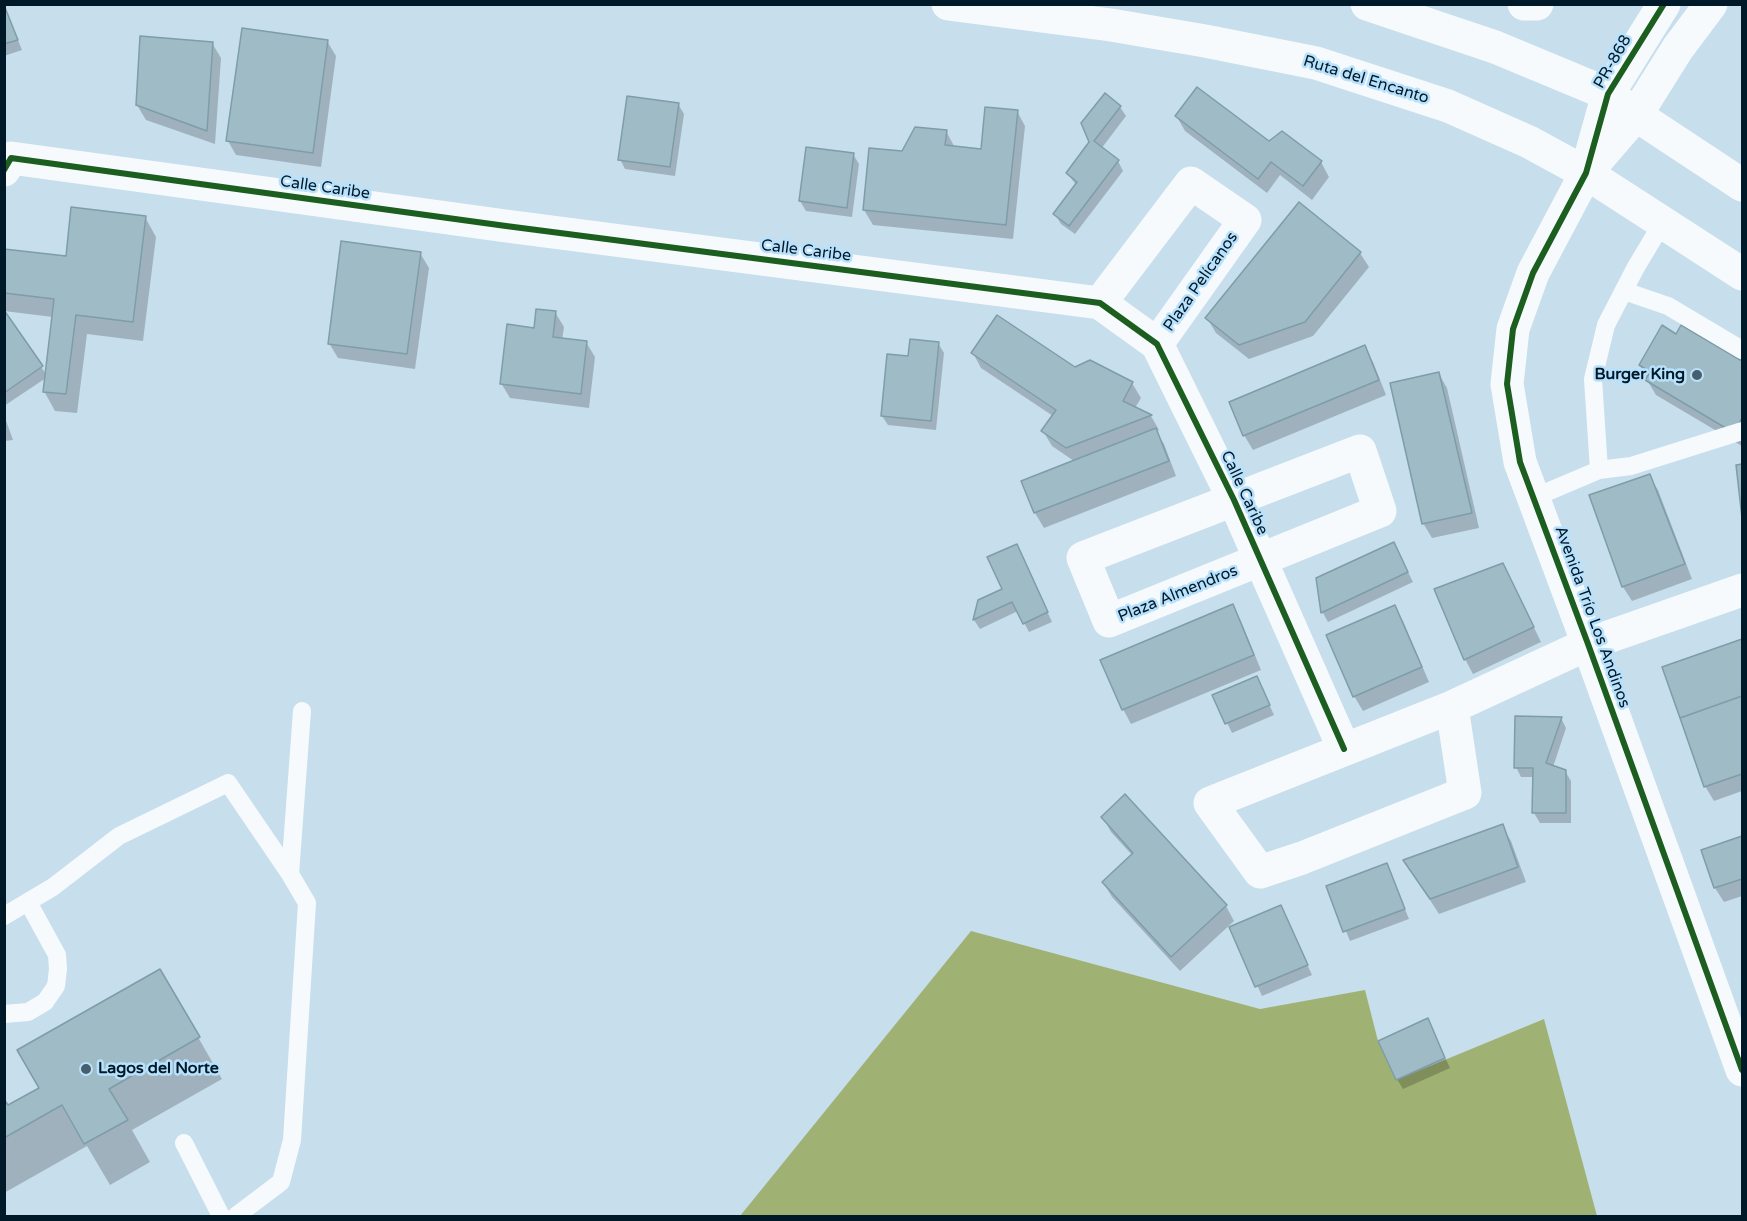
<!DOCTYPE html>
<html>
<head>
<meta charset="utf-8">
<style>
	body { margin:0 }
	#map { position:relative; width:1747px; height:1221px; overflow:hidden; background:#c7deed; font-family:"Varela Round",sans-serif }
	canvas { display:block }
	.frame { position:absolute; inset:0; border:6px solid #001929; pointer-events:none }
</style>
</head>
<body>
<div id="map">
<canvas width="1747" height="1221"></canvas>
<div class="frame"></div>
</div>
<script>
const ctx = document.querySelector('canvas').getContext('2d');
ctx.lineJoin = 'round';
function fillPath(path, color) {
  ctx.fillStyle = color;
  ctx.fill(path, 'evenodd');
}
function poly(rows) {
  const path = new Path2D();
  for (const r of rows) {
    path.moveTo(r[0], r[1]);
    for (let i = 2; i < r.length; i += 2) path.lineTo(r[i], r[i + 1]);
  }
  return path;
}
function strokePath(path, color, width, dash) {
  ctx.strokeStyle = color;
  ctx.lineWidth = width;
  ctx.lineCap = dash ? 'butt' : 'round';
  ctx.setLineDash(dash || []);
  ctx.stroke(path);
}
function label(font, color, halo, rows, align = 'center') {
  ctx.font = font + ' "Varela Round",sans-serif';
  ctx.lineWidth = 5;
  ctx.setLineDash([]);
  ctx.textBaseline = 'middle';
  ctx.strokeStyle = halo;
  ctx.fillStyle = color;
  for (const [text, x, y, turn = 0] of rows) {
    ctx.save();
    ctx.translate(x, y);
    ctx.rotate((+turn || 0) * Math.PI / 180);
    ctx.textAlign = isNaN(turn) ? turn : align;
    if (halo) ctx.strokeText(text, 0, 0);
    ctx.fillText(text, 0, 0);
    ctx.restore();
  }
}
const water = poly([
	[971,931,1260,1009,1365,990,1378,1041,1396,1080,1544,1019,1597,1216,740,1216]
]);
const shadow = poly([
	[4,6,22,50,4,56],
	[327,41,336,56,321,167,236,155,228,141],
	[212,43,221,58,215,144,146,120,137,105],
	[678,104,684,114,675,176,625,169,620,159],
	[1120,107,1126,116,1101,149,1118,161,1123,171,1075,234,1061,224,1055,214,1077,186,1067,173],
	[1017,111,1025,126,1013,239,873,225,864,210,903,153,946,131,954,146,982,150],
	[1177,117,1269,143,1321,162,1329,177,1312,200,1280,175,1267,193,1185,131],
	[853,154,859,164,852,217,806,211,800,201],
	[145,217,156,237,143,341,87,334,77,413,55,411,44,391,46,378,4,406,4,313,46,374,53,317,4,311,4,251,67,258],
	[420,253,429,268,415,369,338,358,329,343],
	[1360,253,1369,267,1313,336,1249,359,1216,333,1207,318],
	[555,312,564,327,562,340,586,342,595,357,589,408,510,398,501,383,535,329],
	[1682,327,1742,362,1742,446,1656,395,1647,380,1648,378,1640,365,1676,336],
	[938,343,944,353,936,430,888,425,882,416,909,358],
	[1364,347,1373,362,1386,395,1253,450,1244,435],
	[973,353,1075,369,1132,383,1141,398,1135,408,1151,416,1159,430,1156,432,1164,444,1176,476,1044,528,1035,513,1023,482,1074,461,1052,446,1043,431,1053,416,981,368],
	[1439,374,1447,388,1479,528,1432,538,1423,523],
	[4,415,13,440,4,441],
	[1742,465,1742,506,1737,466],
	[1649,476,1658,490,1692,579,1632,601,1623,587,1591,496],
	[1399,554,1413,582,1328,622,1323,613,1317,579],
	[1022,556,1052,622,1029,632,1018,611,980,629,974,620,979,601,1004,590],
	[1511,580,1541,642,1473,674,1465,659],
	[1232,606,1241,621,1261,670,1131,724,1123,709],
	[1394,607,1403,621,1429,682,1363,711,1354,696],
	[1742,640,1742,791,1714,801,1705,786,1664,668],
	[1257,678,1274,715,1232,733,1214,696],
	[1561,718,1566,728,1553,767,1565,771,1571,781,1571,823,1540,823,1534,813,1534,777,1521,777,1516,767],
	[1125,796,1226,906,1234,921,1180,971,1112,897,1103,882,1132,855,1111,832,1103,817],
	[1502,826,1511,841,1526,882,1439,914,1405,861],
	[1742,838,1742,896,1724,902,1715,888,1703,851],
	[1387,865,1409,919,1350,941,1328,887],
	[1281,907,1312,975,1262,996,1231,928],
	[160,971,222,1079,132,1130,150,1162,110,1185,87,1146,4,1193,4,1102,8,1108,41,1088],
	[1432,1030,1450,1068,1403,1089,1397,1079]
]);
const building = poly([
	[4,5,18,40,4,44,4,5],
	[242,28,328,40,313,153,226,141,242,28],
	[140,36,213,42,207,131,136,105,140,36],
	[1197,87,1269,141,1282,131,1322,161,1303,186,1271,162,1258,179,1175,116,1197,87],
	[1105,93,1121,106,1094,141,1119,160,1069,226,1053,214,1077,182,1066,173,1089,142,1081,123,1105,93],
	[627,96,679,103,670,167,618,160,627,96],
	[985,107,1018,110,1006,225,863,210,869,148,902,151,915,127,947,130,945,145,981,149,985,107],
	[806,147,854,153,847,208,799,201,806,147],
	[1299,202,1361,252,1305,322,1239,345,1205,318,1299,202],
	[71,207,146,216,133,322,76,315,66,394,43,392,54,299,4,293,4,249,66,256,71,207],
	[341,241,421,252,407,354,328,344,341,241],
	[536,309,556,311,553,337,587,341,581,394,500,384,507,324,534,328,536,309],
	[4,310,43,366,4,393,4,310],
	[997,315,1075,367,1090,360,1133,382,1123,401,1152,415,1066,448,1041,431,1056,410,971,353,997,315],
	[1662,325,1676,334,1681,325,1742,361,1742,418,1734,433,1645,380,1650,372,1639,365,1662,325],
	[910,339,939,342,931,421,881,416,887,354,908,356,910,339],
	[1365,345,1379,380,1243,436,1229,402,1365,345],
	[1439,372,1472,513,1422,524,1390,383,1439,372],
	[1156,428,1169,461,1034,513,1021,481,1156,428],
	[1742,464,1742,518,1736,465,1742,464],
	[1650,474,1685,564,1622,587,1589,495,1650,474],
	[1394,542,1408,572,1321,613,1316,578,1394,542],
	[1017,544,1048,612,1023,624,1012,602,973,620,978,600,1002,589,987,557,1017,544],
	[1503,563,1534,627,1464,660,1434,589,1503,563],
	[1233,604,1254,655,1122,710,1100,660,1233,604],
	[1395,605,1422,667,1353,697,1326,635,1395,605],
	[1742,639,1742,696,1680,718,1662,667,1742,639],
	[1257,676,1270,705,1225,724,1212,695,1257,676],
	[1742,696,1742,774,1704,787,1680,718,1742,696],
	[1515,716,1562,717,1546,763,1566,770,1566,813,1532,813,1533,768,1514,768,1515,716],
	[1125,794,1227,905,1171,957,1102,882,1133,853,1101,817,1125,794],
	[1503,824,1518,867,1430,899,1403,860,1503,824],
	[1742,836,1742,879,1714,888,1701,850,1742,836],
	[1387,863,1405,909,1343,932,1326,886,1387,863],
	[1281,905,1308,965,1255,987,1229,927,1281,905],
	[160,969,200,1037,109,1089,128,1120,84,1144,62,1105,4,1138,4,1099,8,1105,39,1088,17,1050,160,969],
	[1428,1018,1445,1058,1396,1080,1378,1041,1428,1018]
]);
const service = poly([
	[1624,291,1668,306,1742,350],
	[1599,470,1631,466,1742,431],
	[1533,498,1599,470,1593,379,1606,325,1636,267,1663,222],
	[290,874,302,711],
	[4,916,53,887,119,836,228,783,290,874,307,903,292,1140,281,1182,236,1216],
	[4,1014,28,1012,45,1002,56,986,58,969,57,955,28,902],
	[184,1143,221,1216]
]);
const minor = poly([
	[4,170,11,158,506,226,1100,303,1157,344,1234,500,1344,749],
	[1100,303,1191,183,1245,220,1157,344],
	[1360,451,1380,511,1109,621,1083,558,1360,451],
	[1452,707,1465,793,1302,858,1260,872,1210,803,1452,707,1588,644,1742,590]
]);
const tertiary = poly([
	[1664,4,1608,94,1586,173,1533,273,1513,329,1507,384,1520,462,1588,644,1742,1070],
	[1591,167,1636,115,1678,48,1711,4]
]);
const secondary = poly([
	[948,4,1111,25,1205,41,1316,63,1448,106,1529,142,1586,173,1742,274],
	[1367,4,1495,47,1608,94,1636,115,1742,185],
	[1524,4,1537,4]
]);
const cycleway = poly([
	[1664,4,1608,94,1586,173,1533,273,1513,329,1507,384,1520,462,1588,644,1742,1070],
	[4,170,11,158,506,226,1100,303,1157,344,1234,500,1344,749]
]);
const markers = [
	[1697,375,6,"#465e6e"],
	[86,1069,6,"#465e6e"]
];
const streetNames = [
	["PR-868",1613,62,-60],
	["Ruta del Encanto",1366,80,17],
	["Calle Caribe",325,188,8],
	["Calle Caribe",806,251,7],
	["Plaza Pelícanos",1201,282,-55],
	["Calle Caribe",1244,493,65],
	["Plaza Almendros",1178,594,-22],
	["Avenida Trío Los Andinos",1592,617,70]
];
const poiNames = [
	["Burger King",1685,375],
	["Lagos del Norte",98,1069,"left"]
];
fillPath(water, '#a0b273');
fillPath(shadow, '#0003');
fillPath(building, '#9fbbc6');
strokePath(building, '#7d9da8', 1.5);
strokePath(service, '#f7fafc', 18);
strokePath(minor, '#f7fafc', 33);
strokePath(tertiary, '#f7fafc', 33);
strokePath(secondary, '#f7fafc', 33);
strokePath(cycleway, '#1b5e20', 6);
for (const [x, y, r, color] of markers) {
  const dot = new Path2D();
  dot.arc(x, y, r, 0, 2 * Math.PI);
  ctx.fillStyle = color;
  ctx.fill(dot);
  strokePath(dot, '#b8e1fc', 2);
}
label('16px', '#001929', '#b8e1fc', streetNames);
label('bold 16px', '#001929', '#b8e1fc', poiNames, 'right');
</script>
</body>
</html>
